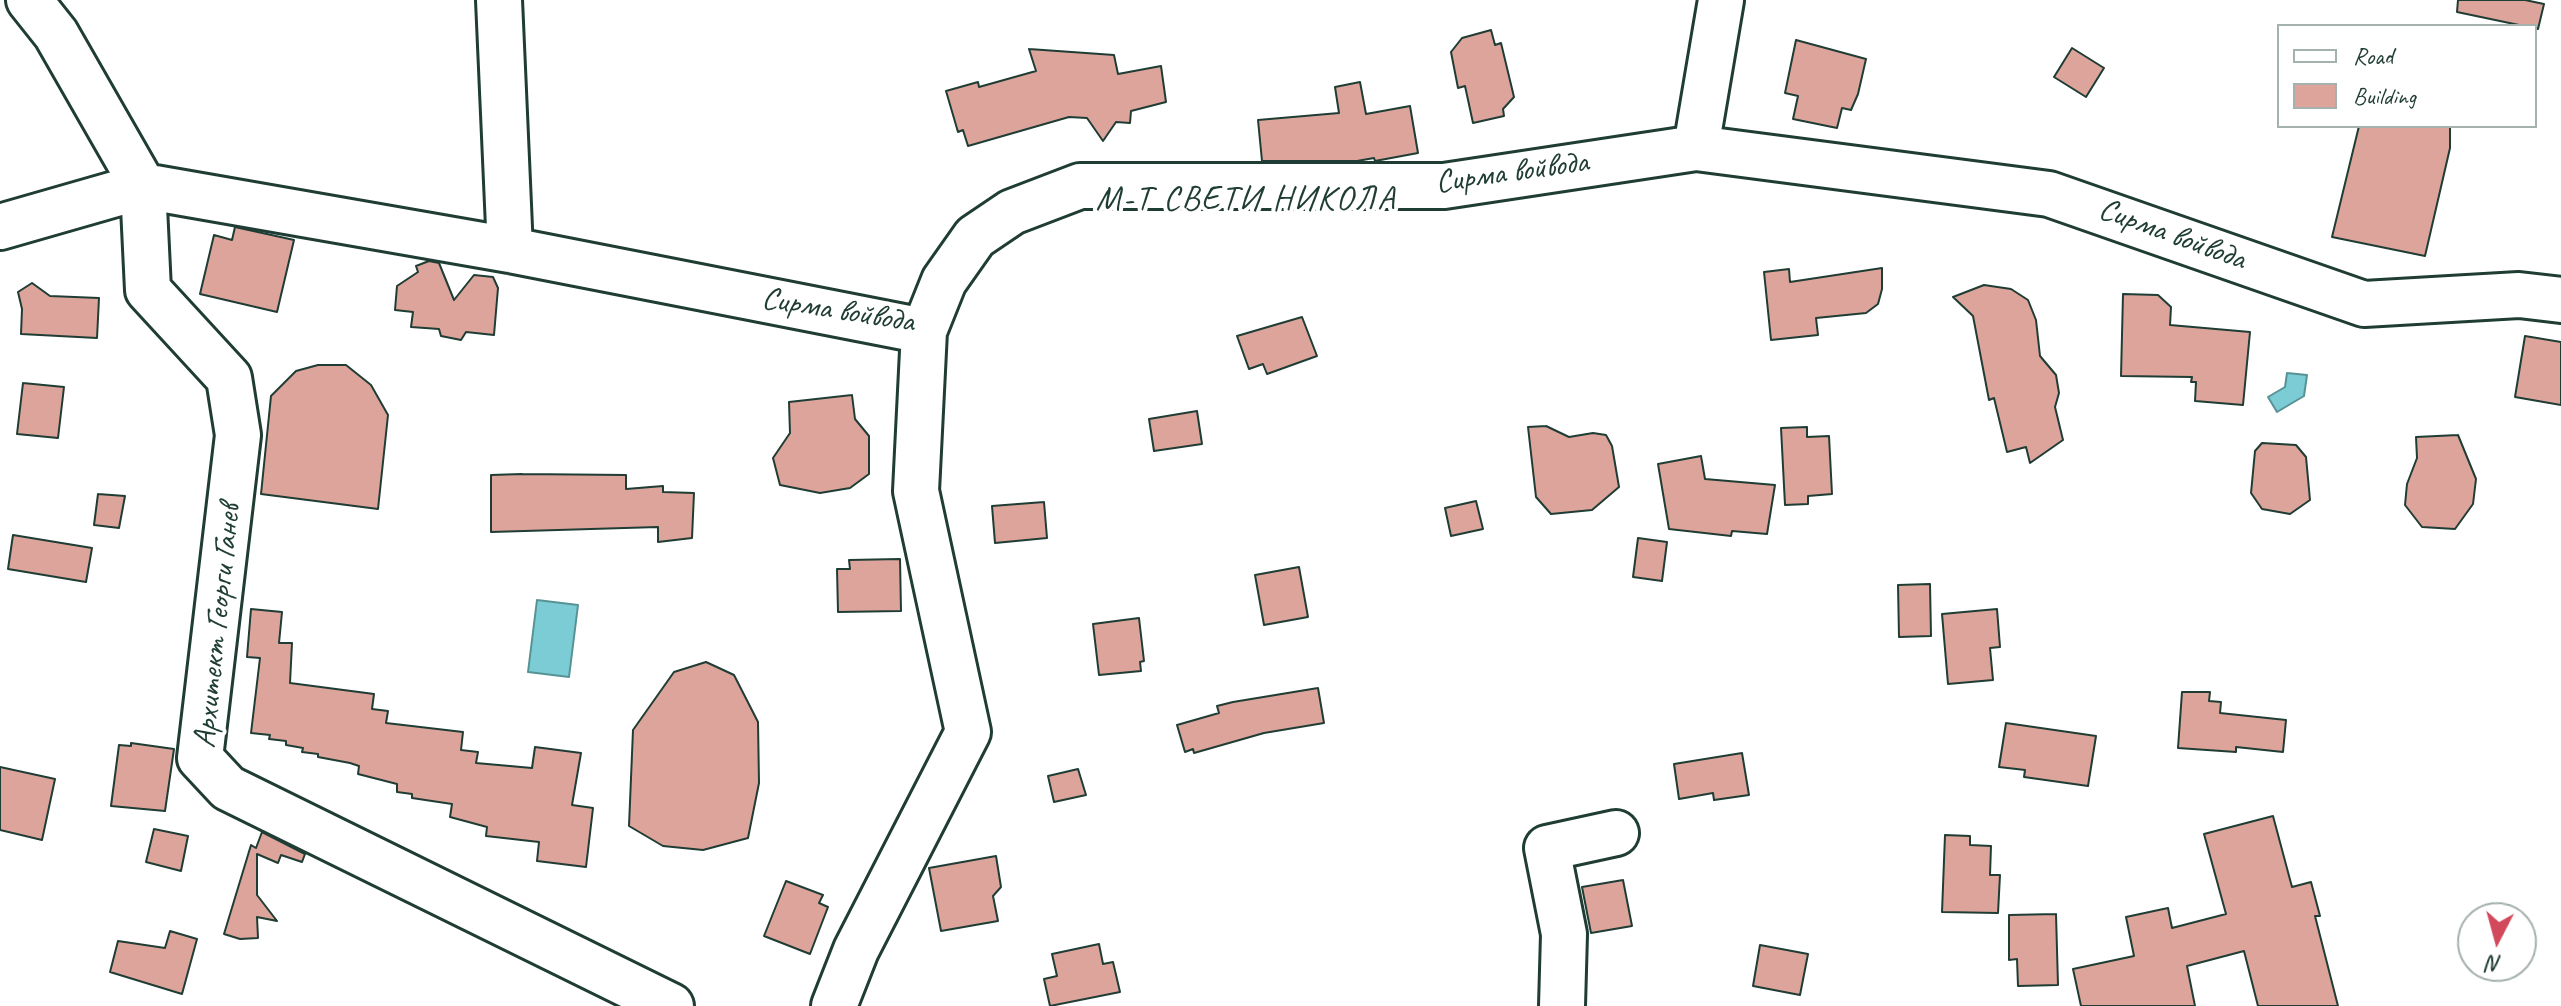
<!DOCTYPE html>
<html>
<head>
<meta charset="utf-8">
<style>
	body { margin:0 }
	#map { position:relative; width:2561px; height:1006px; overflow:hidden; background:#fff; font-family:Caveat,sans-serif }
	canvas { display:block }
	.legend { position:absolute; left:2277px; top:24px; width:260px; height:104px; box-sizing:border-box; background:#fff; border:2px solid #a5b1ae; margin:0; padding:10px 14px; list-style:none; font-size:24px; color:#1f3d34 }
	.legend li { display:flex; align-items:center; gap:16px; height:40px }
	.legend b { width:40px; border:2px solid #a5b1ae }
	.north { position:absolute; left:2457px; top:902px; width:80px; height:80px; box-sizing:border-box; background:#fff; border:2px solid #a5b1ae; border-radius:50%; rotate:186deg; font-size:22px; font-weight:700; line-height:32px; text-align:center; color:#1f3d34 }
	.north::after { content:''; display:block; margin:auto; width:28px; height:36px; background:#d1495b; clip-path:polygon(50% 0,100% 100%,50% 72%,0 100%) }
</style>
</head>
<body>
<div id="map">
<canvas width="2561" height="1006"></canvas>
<ul class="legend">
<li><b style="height:10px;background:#fff"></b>Road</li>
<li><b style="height:22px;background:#dda49b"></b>Building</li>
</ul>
<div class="north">N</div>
</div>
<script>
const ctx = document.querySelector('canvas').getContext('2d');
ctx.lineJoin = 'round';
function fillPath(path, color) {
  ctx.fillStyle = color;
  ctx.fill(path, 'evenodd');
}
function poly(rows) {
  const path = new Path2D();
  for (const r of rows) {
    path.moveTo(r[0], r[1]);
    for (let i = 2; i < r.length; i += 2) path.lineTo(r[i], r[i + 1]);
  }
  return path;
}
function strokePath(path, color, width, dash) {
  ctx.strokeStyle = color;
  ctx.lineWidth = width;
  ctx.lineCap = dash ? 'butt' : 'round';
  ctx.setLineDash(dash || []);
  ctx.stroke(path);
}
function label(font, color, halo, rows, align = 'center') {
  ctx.font = font + ' Caveat,sans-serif';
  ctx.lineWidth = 8;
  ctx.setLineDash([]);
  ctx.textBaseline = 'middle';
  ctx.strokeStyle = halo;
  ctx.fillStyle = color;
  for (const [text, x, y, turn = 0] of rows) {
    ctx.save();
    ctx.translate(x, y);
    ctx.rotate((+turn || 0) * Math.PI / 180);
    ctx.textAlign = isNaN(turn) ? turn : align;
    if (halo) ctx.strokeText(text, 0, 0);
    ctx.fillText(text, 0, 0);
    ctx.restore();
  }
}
const water = poly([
	[2287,373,2307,375,2304,396,2277,412,2268,397,2285,387,2287,373],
	[537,600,578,605,569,677,528,672,537,600]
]);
const building = poly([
	[2458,0,2525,0,2544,4,2538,29,2457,12,2458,0],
	[1491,30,1495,45,1501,43,1514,97,1503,109,1504,116,1473,123,1465,86,1458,88,1451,52,1462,38,1491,30],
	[1796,40,1866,59,1858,94,1851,110,1842,108,1837,128,1793,119,1798,96,1785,93,1796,40],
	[2072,48,2104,68,2086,97,2054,77,2072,48],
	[1029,49,1114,55,1118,74,1161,66,1166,102,1131,111,1130,123,1116,122,1103,141,1087,118,1069,117,968,146,963,130,958,132,946,91,978,82,979,87,1036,71,1029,49],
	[1360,82,1366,114,1410,106,1418,153,1375,161,1374,158,1357,161,1262,161,1258,120,1339,113,1335,87,1360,82],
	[2359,126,2450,126,2450,148,2425,256,2332,237,2359,126],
	[235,227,294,240,277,312,200,294,214,235,232,240,235,227],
	[429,261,439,263,454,300,474,275,493,277,498,288,494,335,466,332,461,340,441,336,439,329,411,327,413,312,395,310,397,286,418,272,416,266,429,261],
	[1882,268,1882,289,1878,304,1866,313,1816,318,1818,335,1771,340,1764,272,1789,269,1790,282,1882,268],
	[32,283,50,296,99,298,97,338,21,334,22,309,18,292,32,283],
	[1984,285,2011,289,2028,300,2036,320,2040,356,2056,375,2059,393,2055,407,2063,440,2030,463,2026,447,2007,452,1994,398,1989,400,1973,316,1953,297,1984,285],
	[2123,294,2158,295,2171,307,2170,325,2250,332,2243,405,2195,401,2196,382,2191,382,2192,377,2121,376,2123,294],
	[1302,317,1317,356,1267,374,1263,364,1249,369,1237,336,1302,317],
	[2525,336,2561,342,2561,405,2515,397,2525,336],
	[318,365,346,365,371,385,388,415,378,509,261,494,271,396,296,371,318,365],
	[23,383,64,387,58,438,17,434,23,383],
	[852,395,855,419,869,436,869,474,850,488,820,493,780,485,773,458,790,433,789,402,852,395],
	[1197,411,1202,444,1154,451,1149,419,1197,411],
	[1546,426,1569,437,1593,433,1606,435,1612,446,1619,487,1592,510,1551,514,1536,497,1528,427,1546,426],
	[1807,427,1807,437,1829,436,1832,494,1808,496,1808,504,1785,505,1781,428,1807,427],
	[2458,435,2476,479,2473,504,2455,529,2422,527,2405,505,2407,484,2417,458,2416,437,2458,435],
	[2262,443,2296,445,2306,457,2310,500,2290,514,2262,509,2251,493,2255,451,2262,443],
	[1701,456,1705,479,1775,485,1767,534,1732,531,1731,536,1669,529,1658,464,1701,456],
	[522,474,626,475,626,489,663,486,663,492,694,493,692,538,658,542,658,527,491,532,491,475,522,474],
	[98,494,125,496,119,528,94,525,98,494],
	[1476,501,1483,529,1451,536,1445,508,1476,501],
	[1044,502,1047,538,995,543,992,506,1044,502],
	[13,535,92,548,86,582,8,569,13,535],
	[1638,538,1667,542,1662,581,1633,577,1638,538],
	[900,559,901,611,838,612,837,569,850,569,849,560,900,559],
	[1299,567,1308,617,1264,625,1255,575,1299,567],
	[1930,584,1931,636,1899,637,1898,585,1930,584],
	[251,609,282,612,279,643,292,643,290,683,374,694,372,709,388,711,386,723,463,732,461,750,478,752,476,763,532,768,535,747,581,753,572,805,593,808,586,867,537,861,539,842,486,836,487,827,450,817,452,804,412,798,412,794,397,792,397,784,358,774,359,766,350,763,318,757,318,754,302,752,303,748,286,745,286,741,269,739,270,735,251,733,260,658,247,657,251,609],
	[1997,609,2000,647,1990,648,1993,680,1948,684,1942,614,1997,609],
	[1139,618,1144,661,1140,662,1141,671,1099,675,1093,624,1139,618],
	[706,662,734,675,758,722,759,783,748,838,703,850,663,846,629,826,633,730,674,672,706,662],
	[1318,688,1324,723,1264,733,1194,753,1193,749,1185,752,1177,725,1219,713,1217,706,1233,702,1318,688],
	[2182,692,2210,692,2209,701,2221,702,2220,713,2286,720,2283,752,2236,747,2236,752,2178,748,2182,692],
	[2006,723,2096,736,2088,786,2024,777,2025,770,1999,767,2006,723],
	[131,743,174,749,165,811,111,806,119,745,131,746,131,743],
	[1742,753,1749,795,1714,800,1713,793,1679,799,1674,764,1742,753],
	[0,767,55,779,42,840,0,830,0,767],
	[1078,769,1086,795,1054,802,1048,776,1078,769],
	[2273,816,2292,887,2311,882,2320,916,2315,916,2338,1006,2258,1006,2244,951,2187,966,2195,1006,2081,1006,2073,969,2134,956,2126,917,2168,908,2172,928,2226,914,2204,834,2273,816],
	[154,829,188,836,181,871,146,862,154,829],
	[262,832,305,854,302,862,281,855,278,863,257,854,257,895,277,921,257,917,258,938,240,939,224,934,251,845,256,848,262,832],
	[1945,835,1970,836,1970,845,1991,846,1990,875,2000,875,1998,913,1942,912,1945,835],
	[996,856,1001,887,993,896,998,921,941,931,929,868,996,856],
	[1623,880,1632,926,1591,933,1582,887,1623,880],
	[786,881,823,895,819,903,828,907,810,954,764,936,786,881],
	[2056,914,2058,985,2018,986,2017,959,2009,960,2009,915,2056,914],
	[170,931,197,939,182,994,110,972,118,941,165,948,170,931],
	[1099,944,1103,964,1113,962,1120,992,1050,1006,1044,979,1057,976,1052,954,1099,944],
	[1760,945,1808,954,1800,995,1753,986,1760,945]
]);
const minor = poly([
	[29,0,56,34,143,186,148,290,229,378,238,435,200,758,228,788,671,1006],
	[499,0,510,250],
	[1696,148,1721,0],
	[0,227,143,186,510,250,924,331,944,281,975,237,1012,212,1080,186,1444,186,1696,148,2049,194,2364,304,2519,295,2561,300],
	[834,1006,856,950,968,732,916,491,924,331],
	[1562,1006,1564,934,1547,848,1616,833]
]);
const streetNames = [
	["Сирма войвода",1512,173,-8],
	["Сирма войвода",2172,235,20],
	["Сирма войвода",838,311,9],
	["Архитект Георги Ганев",218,626,-84]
];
const neighbourhoodNames = [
	["М-Т СВЕТИ НИКОЛА",1246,200]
];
fillPath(water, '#7cccd5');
strokePath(water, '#579395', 2);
fillPath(building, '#dda49b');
strokePath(building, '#1f3d34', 2);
strokePath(minor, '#1f3d34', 50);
strokePath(minor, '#fff', 44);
label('32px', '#1f3d34', '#fff', streetNames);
ctx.letterSpacing = '2px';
label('34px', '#1f3d34', '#fff', neighbourhoodNames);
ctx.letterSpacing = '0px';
</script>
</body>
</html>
